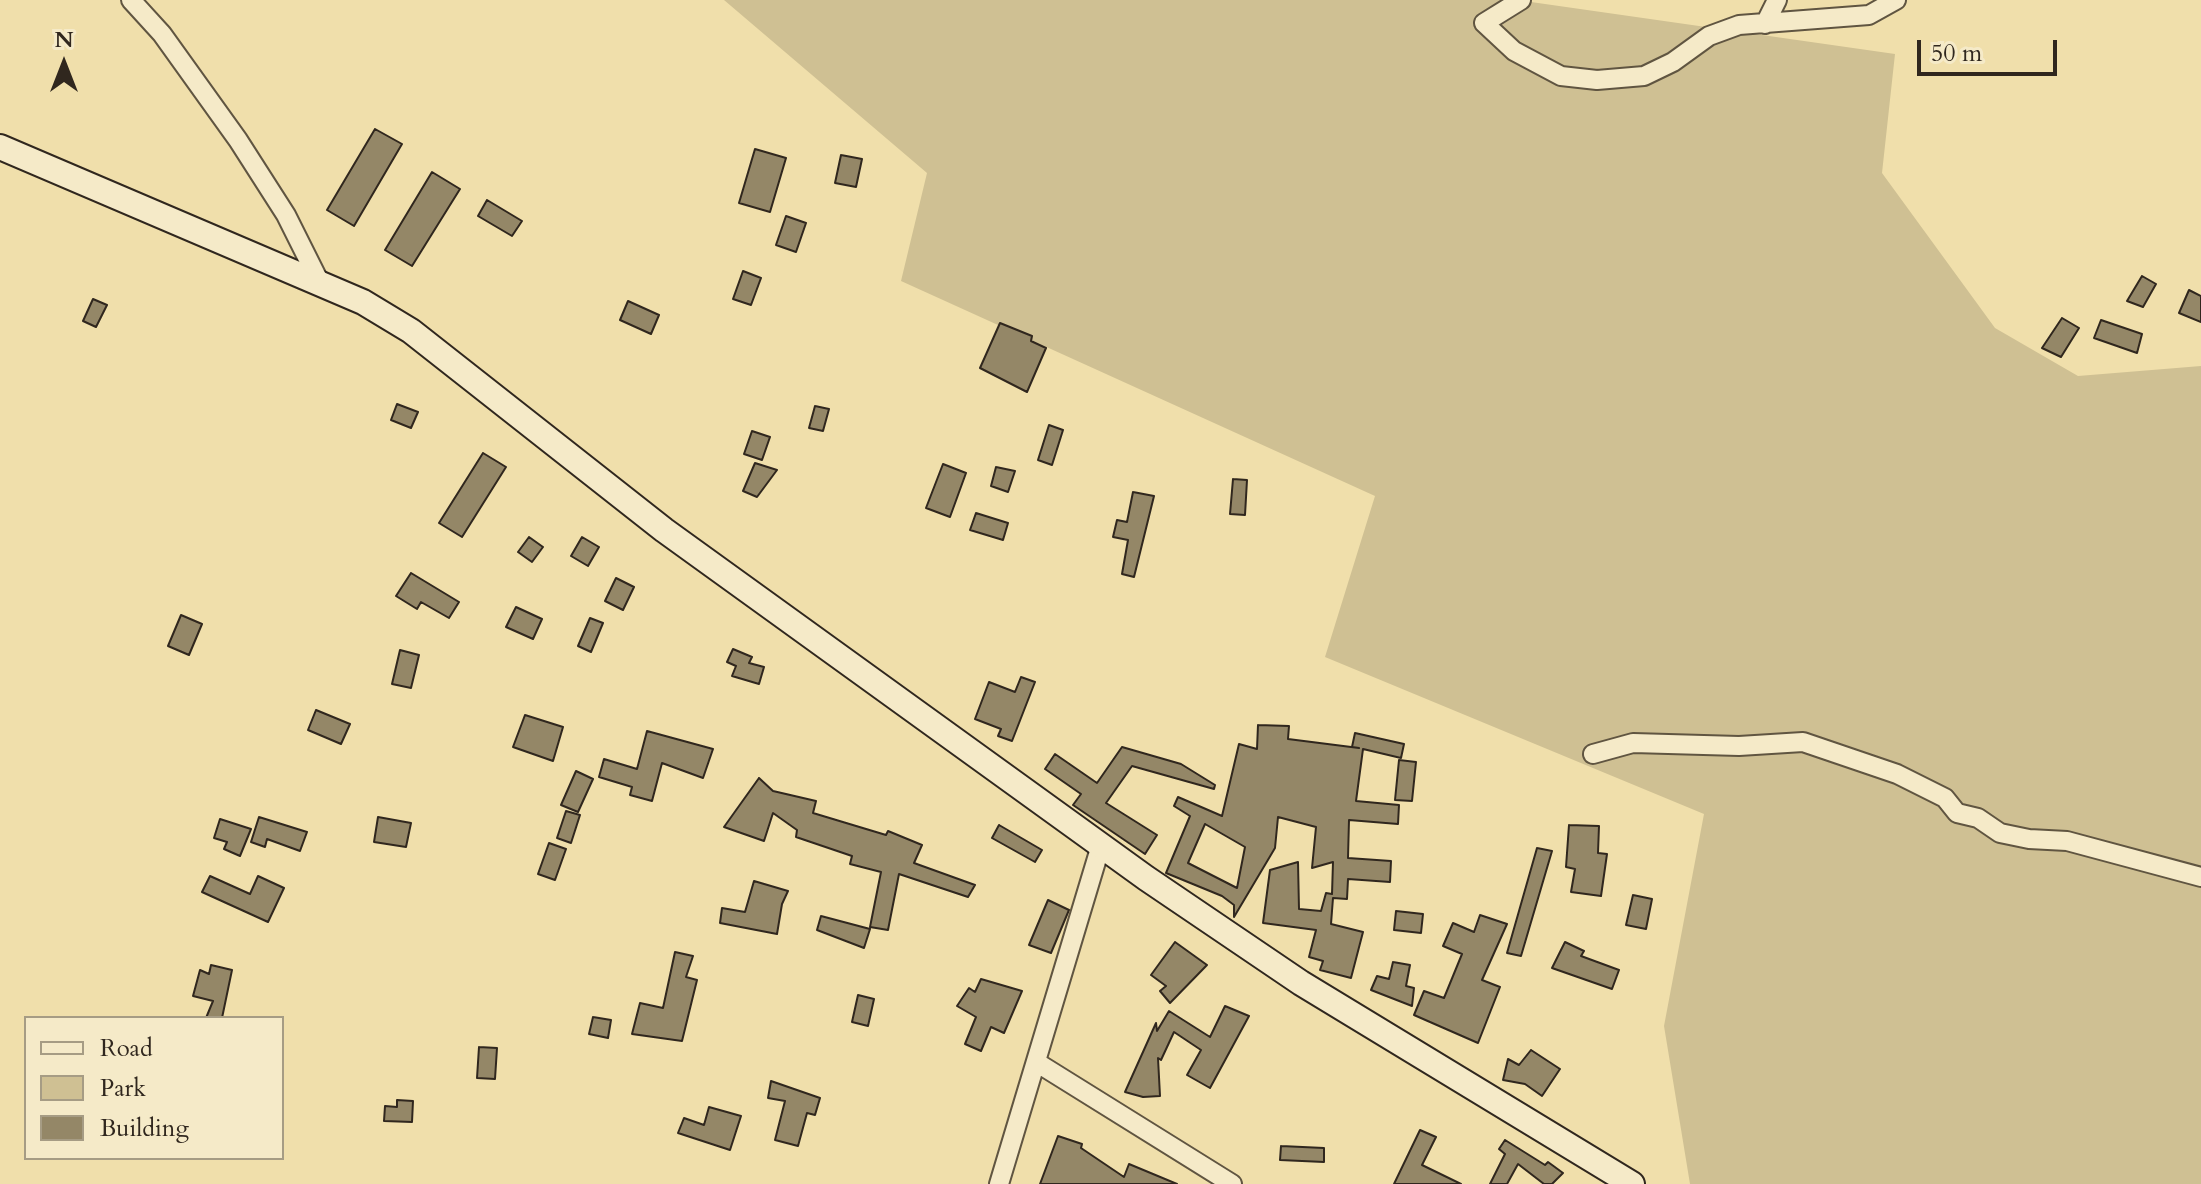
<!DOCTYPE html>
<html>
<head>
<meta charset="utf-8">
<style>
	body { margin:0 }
	#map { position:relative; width:2201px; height:1184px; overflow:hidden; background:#f0dfab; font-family:Cardo,serif }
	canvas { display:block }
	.legend { position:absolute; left:24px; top:1016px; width:260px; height:144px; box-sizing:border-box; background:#f5eac8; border:2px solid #a69c84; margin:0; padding:10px 14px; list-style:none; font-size:24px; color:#30271e }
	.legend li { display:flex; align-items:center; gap:16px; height:40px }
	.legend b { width:40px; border:2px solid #a69c84 }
	.north { position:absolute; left:24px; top:24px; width:80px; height:80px; -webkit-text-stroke:6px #f5eac8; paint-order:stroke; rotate:0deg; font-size:22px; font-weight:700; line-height:32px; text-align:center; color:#30271e }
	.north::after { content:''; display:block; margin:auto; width:28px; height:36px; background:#30271e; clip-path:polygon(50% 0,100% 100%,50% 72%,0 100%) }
	.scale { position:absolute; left:1917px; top:40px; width:140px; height:36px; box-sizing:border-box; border:4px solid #30271e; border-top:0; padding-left:10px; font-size:24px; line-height:28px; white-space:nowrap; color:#30271e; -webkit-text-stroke:6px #f5eac8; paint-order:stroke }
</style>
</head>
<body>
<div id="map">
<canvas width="2201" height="1184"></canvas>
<ul class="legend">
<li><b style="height:10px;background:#f5eac8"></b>Road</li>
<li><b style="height:22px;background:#cfc093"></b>Park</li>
<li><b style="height:22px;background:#948767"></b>Building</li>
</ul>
<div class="north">N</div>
<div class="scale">50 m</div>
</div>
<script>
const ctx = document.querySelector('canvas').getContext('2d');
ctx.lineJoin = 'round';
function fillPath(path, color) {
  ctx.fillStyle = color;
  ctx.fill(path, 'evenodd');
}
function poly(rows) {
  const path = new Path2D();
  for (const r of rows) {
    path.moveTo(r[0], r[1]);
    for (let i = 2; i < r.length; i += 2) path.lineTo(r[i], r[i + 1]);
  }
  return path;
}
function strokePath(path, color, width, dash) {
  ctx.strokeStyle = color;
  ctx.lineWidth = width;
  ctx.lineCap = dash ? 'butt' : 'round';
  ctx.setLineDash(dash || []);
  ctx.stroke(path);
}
const green = poly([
	[724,0,1517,0,1895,54,1882,173,1995,328,2078,376,2201,366,2201,1184,1690,1184,1664,1026,1704,814,1325,657,1375,496,901,281,927,173]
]);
const building = poly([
	[375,129,402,144,354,226,327,210,375,129],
	[755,149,786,158,770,212,739,203,755,149],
	[841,155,862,159,856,187,835,183,841,155],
	[432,172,460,189,412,266,385,250,432,172],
	[487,200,522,221,512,236,478,216,487,200],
	[786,216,806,223,796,252,776,245,786,216],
	[743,271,761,278,751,305,733,299,743,271],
	[2142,276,2156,284,2143,307,2127,301,2142,276],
	[2189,290,2201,296,2201,322,2179,313,2189,290],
	[93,299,107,305,96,327,83,321,93,299],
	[628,301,659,315,651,334,620,320,628,301],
	[2062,318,2079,328,2061,357,2042,348,2062,318],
	[2101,320,2142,334,2137,353,2094,338,2101,320],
	[1000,323,1032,336,1031,341,1046,348,1027,392,980,368,1000,323],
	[397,404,418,412,411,428,391,420,397,404],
	[815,406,829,409,823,431,809,428,815,406],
	[1049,425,1063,430,1052,465,1038,460,1049,425],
	[752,431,770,437,762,460,744,454,752,431],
	[483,453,506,467,462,537,439,523,483,453],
	[755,463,777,470,757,497,743,491,755,463],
	[943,464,966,473,950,517,926,508,943,464],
	[996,467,1015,471,1008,492,991,486,996,467],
	[1233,479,1247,480,1245,515,1230,514,1233,479],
	[1133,492,1154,496,1134,577,1122,574,1128,540,1113,537,1117,520,1127,522,1133,492],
	[976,513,1008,523,1003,540,970,530,976,513],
	[529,537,543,547,532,562,518,552,529,537],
	[582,537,599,547,588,566,571,556,582,537],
	[411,573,459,602,449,618,421,602,417,609,396,596,411,573],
	[616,578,634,587,623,610,605,601,616,578],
	[516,607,542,619,533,639,506,627,516,607],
	[181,615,202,624,189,655,168,646,181,615],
	[590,618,603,623,591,652,578,646,590,618],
	[733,649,752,657,749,663,764,667,759,684,732,676,736,666,727,662,733,649],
	[400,650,419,655,411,688,392,684,400,650],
	[1021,677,1035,682,1012,741,998,736,1001,729,975,719,989,682,1015,692,1021,677],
	[316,710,350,724,341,744,308,730,316,710],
	[525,715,563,727,553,761,513,747,525,715],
	[1258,725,1289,726,1288,739,1359,748,1352,747,1355,733,1404,744,1401,758,1363,749,1356,801,1399,805,1398,824,1349,820,1348,858,1391,861,1390,882,1348,879,1347,899,1333,898,1331,924,1363,932,1351,978,1320,970,1323,961,1309,957,1316,930,1263,923,1270,870,1298,862,1299,909,1321,911,1326,893,1332,894,1333,862,1312,868,1316,827,1278,817,1275,848,1234,917,1234,905,1222,896,1166,873,1190,816,1174,806,1178,797,1222,816,1239,744,1257,749,1258,725],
	[1205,824,1245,847,1237,888,1188,863,1205,824],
	[647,731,713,749,703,778,662,763,652,801,630,795,632,787,599,777,604,759,637,769,647,731],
	[1122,747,1181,764,1215,785,1214,789,1132,766,1106,803,1157,835,1145,854,1073,805,1081,794,1045,769,1055,754,1097,783,1122,747],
	[1399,760,1416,762,1412,801,1395,800,1399,760],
	[576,771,593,779,578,812,561,805,576,771],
	[759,778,773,791,816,801,813,813,886,835,888,831,922,845,914,863,975,885,968,897,899,874,888,930,870,927,881,872,850,864,852,856,796,837,797,830,773,813,764,841,724,827,759,778],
	[566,811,580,815,571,843,557,838,566,811],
	[259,817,307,832,300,851,267,839,265,847,251,842,259,817],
	[378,817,411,823,406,847,374,842,378,817],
	[220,819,251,829,240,856,224,849,227,842,214,838,220,819],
	[999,825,1042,850,1035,862,992,838,999,825],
	[1569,825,1599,826,1598,853,1607,854,1601,896,1571,892,1575,869,1566,867,1569,825],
	[549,843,566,849,555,880,538,874,549,843],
	[1537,848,1552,851,1521,956,1507,953,1537,848],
	[210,876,250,894,258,876,284,888,268,922,202,892,210,876],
	[754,881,788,891,782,904,777,934,720,923,722,908,745,912,754,881],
	[1633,895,1652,899,1646,929,1626,925,1633,895],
	[1048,900,1069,910,1051,953,1029,945,1048,900],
	[1396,911,1423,914,1421,933,1394,930,1396,911],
	[1480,915,1507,924,1482,980,1500,987,1478,1043,1414,1015,1424,991,1444,998,1462,954,1443,946,1453,923,1474,932,1480,915],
	[821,916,870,929,864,948,817,930,821,916],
	[1175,942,1207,965,1170,1003,1160,991,1166,986,1151,975,1175,942],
	[1565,942,1584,951,1581,956,1619,970,1612,989,1552,968,1565,942],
	[675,952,693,956,686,977,697,980,682,1041,632,1034,640,1003,663,1008,675,952],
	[1393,962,1410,965,1406,986,1414,988,1412,1006,1371,990,1377,976,1389,979,1393,962],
	[211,965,232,970,222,1018,206,1018,213,1001,193,996,200,970,209,974,211,965],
	[981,979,1022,991,1004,1033,991,1027,981,1051,965,1044,976,1017,957,1006,969,988,975,992,981,979],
	[858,995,874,999,868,1026,852,1022,858,995],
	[1225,1006,1249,1016,1210,1088,1187,1075,1201,1050,1174,1032,1161,1060,1158,1058,1160,1096,1143,1097,1125,1092,1156,1023,1157,1031,1169,1011,1210,1037,1225,1006],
	[593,1017,611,1020,608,1038,589,1034,593,1017],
	[479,1047,497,1048,495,1079,477,1078,479,1047],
	[1531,1050,1560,1069,1542,1096,1525,1084,1503,1080,1508,1059,1519,1065,1531,1050],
	[771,1081,820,1098,815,1115,807,1113,798,1146,775,1140,785,1101,768,1098,771,1081],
	[397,1100,413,1101,412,1122,384,1121,385,1106,397,1107,397,1100],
	[709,1107,741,1116,730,1150,678,1133,684,1118,704,1125,709,1107],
	[1420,1130,1436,1137,1422,1165,1461,1184,1394,1184,1420,1130],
	[1058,1136,1082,1144,1081,1148,1124,1177,1129,1164,1177,1184,1040,1184,1058,1136],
	[1505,1140,1545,1165,1548,1162,1563,1173,1552,1184,1544,1184,1518,1164,1507,1184,1490,1184,1505,1154,1499,1149,1505,1140],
	[1281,1146,1324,1148,1324,1162,1280,1160,1281,1146]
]);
const minor = poly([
	[131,0,162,34,238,140,286,215,320,283],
	[1521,0,1484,23,1514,51,1561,76,1597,80,1644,76,1673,62,1709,36,1739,25,1869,15,1896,0],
	[1765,24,1777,0],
	[1593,754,1633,743,1739,746,1803,742,1897,774,1945,798,1957,813,1978,818,2000,833,2029,839,2067,841,2201,877],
	[1036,1062,1232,1184],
	[999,1184,1101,845]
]);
const secondary = poly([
	[0,147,363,302,411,331,664,530,1146,878,1301,983,1632,1184]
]);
fillPath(green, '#cfc093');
fillPath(building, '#948767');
strokePath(building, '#30271e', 2);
strokePath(minor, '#605541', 22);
strokePath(secondary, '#30271e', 28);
strokePath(minor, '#f5eac8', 18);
strokePath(secondary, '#f5eac8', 24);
</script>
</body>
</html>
